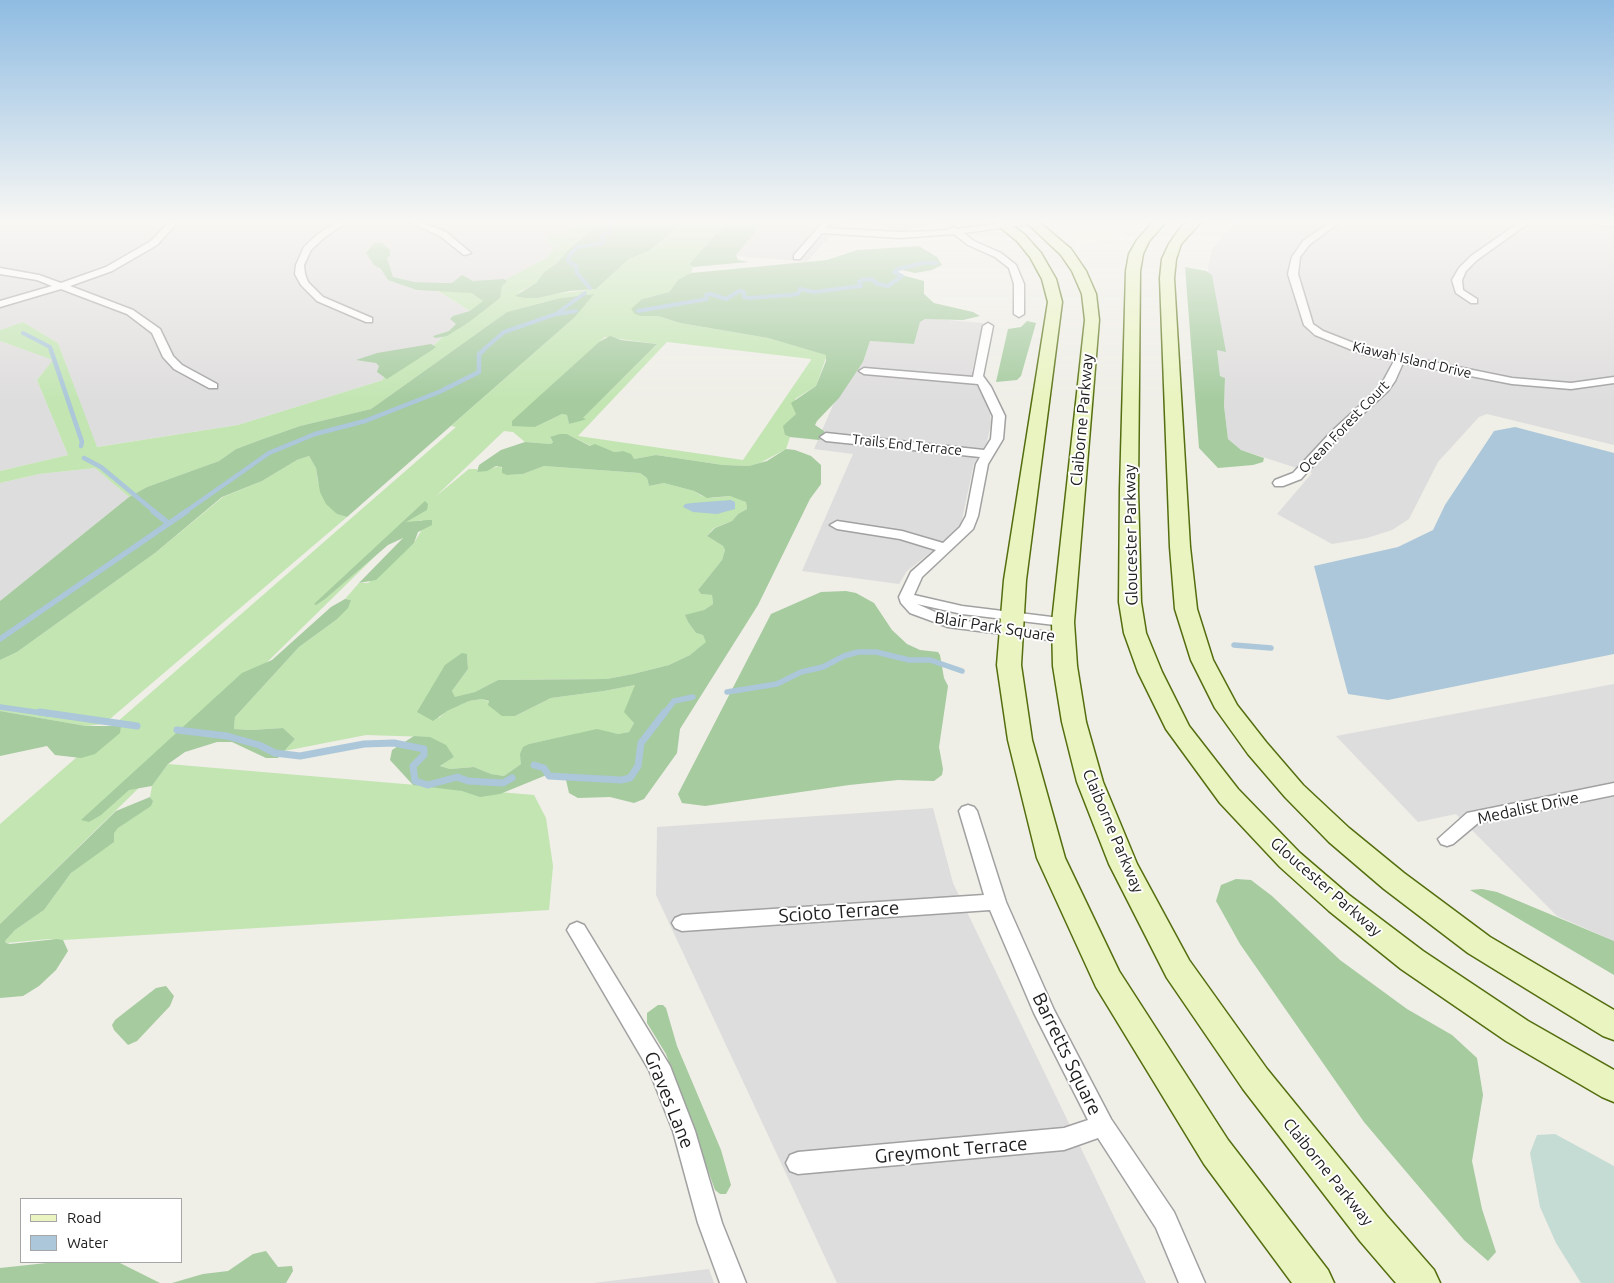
<!DOCTYPE html>
<html>
<head>
<meta charset="utf-8">
<style>
	body { margin:0 }
	#map { position:relative; width:1614px; height:1283px; overflow:hidden; background:#efeee7; font-family:Ubuntu,sans-serif }
	canvas { display:block }
	.legend { position:absolute; left:20px; top:1198px; width:162px; height:65px; box-sizing:border-box; background:#fff; border:1px solid #a6a6a6; margin:0; padding:6px 9px; list-style:none; font-size:15px; color:#202020 }
	.legend li { display:flex; align-items:center; gap:10px; height:25px }
	.legend b { width:25px; border:1px solid #a6a6a6 }
</style>
</head>
<body>
<div id="map">
<canvas width="1614" height="1283"></canvas>
<ul class="legend">
<li><b style="height:6px;background:#e9f4c0"></b>Road</li>
<li><b style="height:14px;background:#abc7d9"></b>Water</li>
</ul>
</div>
<script>
const ctx = document.querySelector('canvas').getContext('2d');
ctx.lineJoin = 'round';
function fillPath(path, color) {
  ctx.fillStyle = color;
  ctx.fill(path, 'evenodd');
}
function poly(rows) {
  const path = new Path2D();
  for (const r of rows) {
    path.moveTo(r[0], r[1]);
    for (let i = 2; i < r.length; i += 2) path.lineTo(r[i], r[i + 1]);
  }
  return path;
}
function strokePath(path, color, width, dash) {
  ctx.strokeStyle = color;
  ctx.lineWidth = width;
  ctx.lineCap = dash ? 'butt' : 'round';
  ctx.setLineDash(dash || []);
  ctx.stroke(path);
}
function label(font, color, halo, rows, align = 'center') {
  ctx.font = font + ' Ubuntu,sans-serif';
  ctx.lineWidth = 4;
  ctx.setLineDash([]);
  ctx.textBaseline = 'middle';
  ctx.strokeStyle = halo;
  ctx.fillStyle = color;
  for (const [text, x, y, turn = 0] of rows) {
    ctx.save();
    ctx.translate(x, y);
    ctx.rotate((+turn || 0) * Math.PI / 180);
    ctx.textAlign = isNaN(turn) ? turn : align;
    if (halo) ctx.strokeText(text, 0, 0);
    ctx.fillText(text, 0, 0);
    ctx.restore();
  }
}
const residential = poly([
	[0,222,580,222,562,234,546,234,554,249,544,259,499,283,431,287,470,311,434,345,387,358,383,380,238,425,96,447,58,343,23,322,0,330],
	[760,222,843,222,807,262,726,255],
	[877,222,930,222,934,224,895,232],
	[1240,222,1614,222,1614,445,1487,414,1479,417,1438,462,1409,519,1392,530,1367,538,1332,544,1277,514,1312,473,1241,450,1228,439,1224,406,1225,378,1220,376,1208,268,1212,250,1224,234],
	[925,318,983,323,972,371,990,414,991,423,987,442,974,463,961,524,955,533,907,571,899,584,802,571,853,454,814,449,833,405,863,362,870,341,914,344,920,321],
	[0,341,54,360,37,380,68,455,0,471],
	[95,468,129,497,0,601,0,483,39,474],
	[1614,684,1614,941,1557,916,1456,814,1418,822,1336,736],
	[933,808,953,883,1146,1283,837,1283,656,895,657,827],
	[709,1269,714,1283,593,1283]
]);
const education = poly([
	[1050,222,1135,222,1116,240,1079,243]
]);
const grass = poly([
	[580,222,600,222,566,252,557,263,544,272,536,283,518,293,525,298,596,289,629,259,649,251,684,222,727,222,689,264,693,267,691,273,679,279,669,292,645,298,641,316,658,316,680,323,768,338,827,355,816,386,795,399,796,414,791,419,785,435,790,437,786,449,760,463,749,466,723,465,656,455,634,459,623,451,614,452,591,446,567,434,550,438,553,442,551,444,525,442,513,432,504,431,435,497,469,469,477,469,477,472,500,466,507,475,523,474,544,466,640,473,647,478,649,486,664,483,694,491,702,496,712,498,730,496,739,498,746,502,747,509,738,514,732,521,714,528,707,536,723,546,725,550,722,560,698,590,701,594,712,595,713,604,704,610,686,616,688,622,696,633,703,635,707,642,690,655,669,665,633,674,607,679,498,680,475,692,455,698,452,691,468,669,467,654,438,719,446,711,469,701,482,699,489,702,515,716,551,698,604,691,635,685,631,718,634,723,629,732,618,734,597,730,529,744,521,764,504,776,491,774,474,767,450,769,440,766,454,757,429,737,366,735,284,751,295,739,283,728,251,730,234,729,235,717,299,647,336,620,351,600,345,599,359,583,368,583,414,543,421,531,422,520,409,523,0,924,0,824,456,427,451,426,575,317,593,294,560,298,507,312,371,409,300,426,260,440,236,449,219,461,147,487,129,497,95,468,39,474,0,483,0,471,68,455,37,380,53,360,0,341,0,330,23,322,58,343,97,447,238,425,383,380,387,358,434,345,470,311,430,286,499,283,544,259,554,249,545,234,562,234],
	[605,337,657,344,581,420,569,424,567,415,562,414,535,427,561,377],
	[667,342,811,359,811,360,743,460,578,436],
	[309,456,316,468,318,482,337,514,347,517,104,724,86,726,0,711,0,660,17,652,155,553,223,497,262,481,297,460],
	[168,764,534,795,546,818,553,866,549,910,63,940,49,939,6,943,5,941,15,930,44,910,71,873,87,860,118,828,153,801,150,797,152,786]
]);
const forest = poly([
	[600,222,684,222,649,251,629,259,596,289,570,291,537,298,525,298,515,296,536,283,544,272,557,263,566,252],
	[727,222,766,222,758,228,736,255,738,260,749,262,693,267,689,264],
	[374,243,382,243,390,250,390,256,387,258,393,277,414,282,441,283,452,283,462,275,473,281,504,279,507,281,502,286,500,298,469,322,447,336,435,338,433,336,449,331,456,324,450,319,453,316,470,311,483,301,472,293,417,290,388,280,381,269,374,265,366,253],
	[919,246,937,257,942,265,932,270,915,273,902,270,897,272,898,274,924,281,924,294,934,303,973,312,980,316,963,320,925,319,920,322,914,344,870,341,863,362,839,398,817,421,815,425,824,431,825,434,819,440,790,437,785,435,783,426,796,414,791,403,816,386,826,361,826,355,768,338,680,323,658,316,641,316,635,314,631,309,642,299,669,292,679,279,691,273,827,260,857,250],
	[1185,267,1206,271,1212,275,1226,352,1217,350,1220,376,1225,378,1224,406,1228,439,1241,450,1264,458,1263,462,1253,465,1218,468,1199,448],
	[594,294,575,317,347,517,337,514,326,504,320,492,316,468,309,456,297,460,262,481,222,497,155,553,17,652,0,660,0,601,129,497,147,487,219,461,236,449,260,440,300,426,371,409,507,312,560,298],
	[1027,321,1036,323,1021,376,1017,380,996,382,1008,329,1021,327],
	[610,336,621,340,657,344,583,418,586,419,584,420,569,424,567,415,562,414,535,427,512,426,512,421,599,342],
	[431,344,436,347,432,350,387,379,377,372,379,366,376,363,356,360,377,353],
	[560,434,567,434,590,446,595,444,614,452,623,451,631,454,634,459,656,455,723,465,749,466,767,461,786,449,795,450,811,456,821,465,821,484,810,499,758,605,680,729,677,753,644,799,634,803,610,797,578,798,569,793,566,780,549,774,500,794,480,797,462,791,413,785,390,760,392,750,414,736,430,737,446,745,454,757,440,766,450,769,474,767,491,774,504,776,521,764,520,754,523,747,529,744,597,729,618,734,629,732,634,723,624,712,635,685,604,691,551,698,515,716,502,716,488,705,489,701,482,699,469,701,447,711,433,721,417,712,445,665,462,653,467,654,468,669,452,691,455,697,475,692,498,680,607,679,633,674,669,665,690,655,706,642,703,635,696,633,688,622,685,615,704,610,713,604,712,595,701,594,698,590,722,560,725,550,723,546,707,536,715,528,732,521,738,514,747,509,746,502,730,496,707,498,694,491,664,483,649,486,647,478,640,473,544,466,523,474,507,475,502,473,502,467,496,466,487,471,477,472,479,465,501,450,525,442,551,444,553,442,550,437],
	[425,501,428,504,427,510,406,522,428,520,432,520,432,525,418,532,414,543,376,580,359,583,403,538,388,545,325,599,316,605,314,604],
	[846,591,856,593,874,603,892,630,907,644,920,650,938,652,940,655,944,678,948,686,939,747,943,769,942,775,934,781,898,780,849,785,705,806,682,803,678,794,771,614,821,592],
	[345,599,351,600,348,608,336,620,299,647,235,717,234,729,251,730,283,728,295,739,278,758,266,758,232,742,217,742,185,752,168,764,152,786,129,790,101,815,89,822,81,820,242,673,272,660,331,607],
	[0,711,86,726,121,726,120,733,95,754,81,758,55,755,47,746,0,756],
	[150,797,153,801,151,806,118,828,114,833,114,842,71,873,44,910,15,930,5,941,6,943,10,944,57,939,63,940,68,951,56,970,39,986,23,996,0,998,0,924,116,811],
	[1236,879,1251,880,1272,896,1340,960,1407,1009,1452,1035,1477,1058,1483,1095,1472,1161,1482,1209,1496,1252,1488,1261,1464,1240,1364,1122,1240,944,1216,901,1221,885],
	[1482,889,1497,892,1614,941,1614,975,1470,890],
	[166,986,174,996,170,1006,137,1041,128,1045,114,1030,112,1025,115,1020,156,988],
	[658,1005,663,1005,666,1008,677,1046,721,1150,731,1185,726,1194,720,1194,715,1190,666,1054,647,1023,647,1013],
	[266,1251,278,1267,292,1266,293,1271,286,1283,172,1283,203,1274,228,1271,253,1254],
	[56,1262,118,1262,160,1283,0,1283,0,1268]
]);
const wetland = poly([
	[1555,1134,1614,1166,1614,1283,1581,1283,1556,1243,1540,1207,1530,1153,1537,1135]
]);
const water = poly([
	[1515,427,1614,453,1614,654,1388,700,1348,694,1314,566,1398,547,1433,530,1445,505,1494,431],
	[731,500,735,502,735,509,717,514,693,512,683,507,685,504,692,503]
]);
const streamFar3 = poly([
	[590,288,577,273,576,266,568,261,569,256,577,247,602,243,604,240,601,236,612,231,609,225,619,222],
	[638,311,707,299,706,295,710,294,726,299,739,291,744,292,744,297,749,298,790,295,798,294,800,289,814,292,861,286,859,282,862,280,872,279,877,284,888,286,902,276,894,272,898,269,923,263,936,263],
	[558,314,576,311],
	[23,333,50,347,51,351],
	[482,351,504,332,556,314,585,293]
]);
const streamFar2 = poly([
	[51,350,82,442,81,446],
	[84,458,101,467,155,512],
	[185,512,269,453,315,434,365,421,439,392,479,372,479,354,484,350]
]);
const streamFar1 = poly([
	[153,511,168,523],
	[0,639,187,511],
	[1234,645,1271,648],
	[727,692,777,684,801,672,823,667,844,656,858,652,876,652,909,660,930,660,962,671],
	[0,707,49,714],
	[664,714,674,701,693,697]
]);
const stream = poly([
	[40,712,137,726],
	[177,730,227,736,259,745,275,753,300,756,364,744,394,743,424,749,424,755,413,766,415,781,428,785,457,777,468,781,503,783,512,778],
	[534,765,544,768,549,776,621,780,630,778,638,766,641,743,665,712]
]);
const street = poly([
	[169,222,178,222,157,245,112,271,70,286,133,310,160,329,173,356,182,365,217,384,217,388,209,388,174,369,163,357,152,333,127,314,61,289,0,307,0,301,52,286,37,280,0,274,0,268,39,275,61,283,106,267,151,241,169,222],
	[337,222,347,222,325,237,311,250,304,265,305,274,308,282,323,297,372,318,372,322,366,322,317,301,301,285,295,274,296,265,304,247,319,233,337,222],
	[409,222,420,222,446,232,471,253,464,255,440,236,409,222],
	[823,222,831,222,826,228,900,232,935,231,948,230,952,227,957,229,1012,222,1036,222,1032,224,963,233,974,241,1001,253,1016,265,1024,284,1024,314,1019,317,1014,314,1014,284,1009,268,995,257,968,245,954,234,900,238,822,233,800,259,794,259,794,255,823,222],
	[1331,222,1340,222,1309,245,1300,257,1298,274,1313,324,1323,331,1369,349,1512,378,1571,383,1614,377,1614,383,1571,389,1512,384,1403,363,1395,381,1388,391,1340,435,1301,479,1283,486,1275,486,1273,483,1275,480,1293,473,1332,431,1380,387,1394,361,1362,354,1315,335,1304,325,1288,274,1290,265,1292,257,1303,241,1331,222],
	[1520,222,1530,222,1477,260,1466,271,1462,280,1463,290,1477,299,1477,303,1471,303,1456,293,1452,280,1459,268,1471,256,1520,222],
	[1590,222,1614,223,1614,227,1594,224,1590,222],
	[988,323,993,326,983,376,991,387,1005,416,1003,439,988,464,978,516,973,529,922,577,914,595,962,606,1068,619,1070,622,1063,626,962,614,917,604,951,619,1069,635,1071,638,1069,641,1064,642,948,627,910,613,901,603,899,597,911,572,936,550,900,539,837,529,830,525,837,521,902,531,943,543,960,527,966,516,976,464,980,457,826,441,820,437,826,433,984,450,991,439,993,416,978,384,864,374,859,371,864,368,973,377,983,326,988,323],
	[1614,783,1614,795,1478,823,1453,844,1447,846,1441,844,1438,839,1467,813,1614,783],
	[968,805,974,807,977,811,1006,902,1054,1010,1111,1119,1174,1212,1205,1283,1179,1283,1156,1228,1098,1138,1064,1150,798,1174,790,1171,786,1163,790,1155,798,1152,1064,1128,1088,1120,1034,1013,990,910,682,931,675,928,672,923,675,918,682,915,984,895,959,811,962,807,968,805],
	[577,922,584,925,670,1066,695,1131,722,1223,746,1283,720,1283,698,1223,673,1131,649,1070,567,930,570,925,577,922]
]);
const secondary = poly([
	[994,222,1008,222,1025,235,1041,253,1056,279,1062,302,1026,580,1021,665,1032,740,1065,858,1119,971,1228,1140,1328,1270,1334,1283,1292,1283,1204,1164,1096,987,1037,858,1008,740,997,665,1004,580,1048,302,1042,279,1030,257,1017,241,994,222],
	[1026,222,1039,222,1071,249,1086,271,1096,294,1099,320,1074,622,1077,666,1086,722,1103,782,1137,864,1189,960,1267,1069,1386,1215,1434,1270,1440,1283,1396,1283,1360,1241,1243,1089,1167,978,1109,864,1077,782,1062,722,1053,666,1052,622,1085,320,1082,294,1072,271,1061,255,1026,222],
	[1153,222,1166,222,1149,241,1143,254,1140,271,1138,489,1141,602,1146,633,1162,672,1189,726,1238,789,1300,853,1349,895,1423,951,1528,1021,1614,1070,1614,1102,1602,1097,1506,1041,1401,969,1329,911,1280,867,1220,803,1166,729,1138,672,1124,633,1119,602,1120,489,1126,271,1129,254,1137,240,1153,222],
	[1187,222,1201,222,1181,244,1176,259,1174,278,1190,547,1197,609,1213,660,1237,705,1266,742,1303,785,1349,828,1404,873,1490,937,1614,1010,1614,1040,1603,1036,1468,953,1384,889,1329,842,1285,797,1248,754,1215,708,1191,660,1175,609,1170,547,1160,278,1162,259,1169,244,1180,228,1187,222]
]);
const farStreetnames = [
	["Kiawah Island Drive",1412,360,13],
	["Ocean Forest Court",1344,427,-46],
	["Trails End Terrace",907,445,6]
];
const streetNames = [
	["Claiborne Parkway",1082,420,-85],
	["Gloucester Parkway",1131,535,-91],
	["Blair Park Square",995,627,9],
	["Medalist Drive",1528,808,-12],
	["Claiborne Parkway",1113,831,67],
	["Gloucester Parkway",1326,887,41],
	["Claiborne Parkway",1328,1172,51]
];
const nearStreetnames = [
	["Scioto Terrace",839,912,-4],
	["Barretts Square",1067,1054,64],
	["Graves Lane",669,1100,68],
	["Greymont Terrace",951,1150,-5]
];
fillPath(residential, '#dedddd');
fillPath(education, '#f8fce3');
fillPath(grass, '#c2e5b2');
fillPath(forest, '#a5cb9f');
fillPath(wetland, '#c5dcd5');
fillPath(water, '#abc7d9');
strokePath(streamFar3, '#abc7d9', 4);
strokePath(streamFar2, '#abc7d9', 4.5);
strokePath(streamFar1, '#abc7d9', 5.5);
strokePath(stream, '#abc7d9', 7);
strokePath(street, '#a1a1a1', 3);
strokePath(secondary, '#546e0f', 3);
fillPath(street, '#fff');
fillPath(secondary, '#e9f4c0');
const sky = ctx.createLinearGradient(0, 0, 0, 402);
sky.addColorStop(0, '#8fbce2');
sky.addColorStop(0.55, '#f8f7f4');
sky.addColorStop(1, '#f8f7f400');
ctx.fillStyle = sky;
ctx.fillRect(0, 0, 1614, 402);
label('14px', '#202020', '#fff', farStreetnames);
label('16px', '#202020', '#fff', streetNames);
label('19px', '#202020', '#fff', nearStreetnames);
</script>
</body>
</html>
